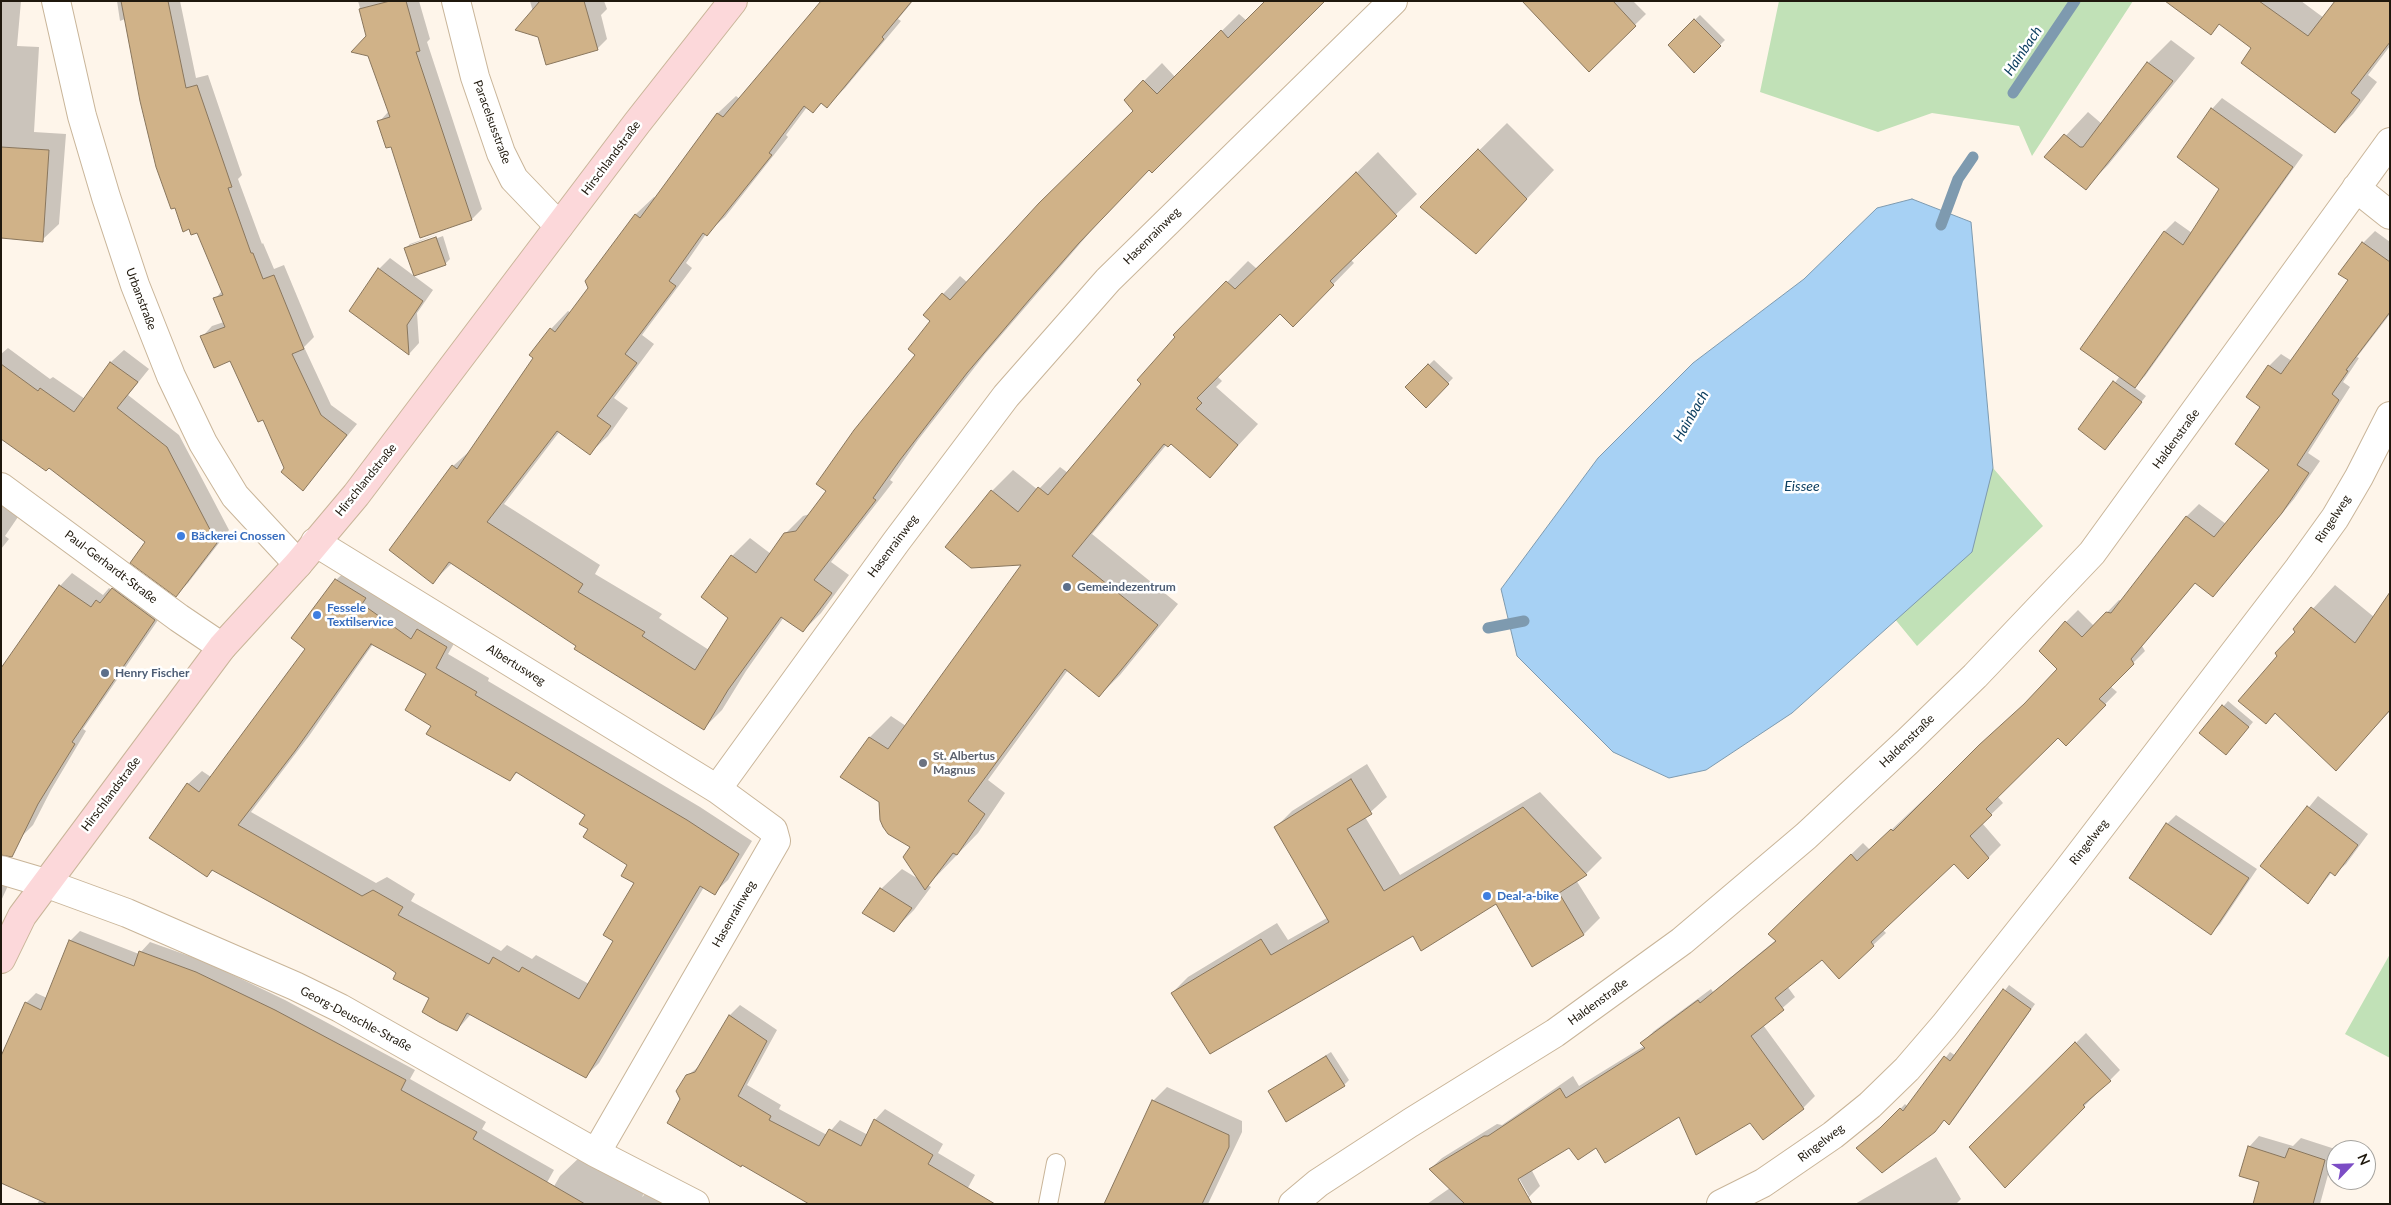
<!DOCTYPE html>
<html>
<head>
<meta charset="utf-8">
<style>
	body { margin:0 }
	#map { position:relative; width:2391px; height:1205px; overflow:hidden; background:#fef5ea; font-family:Lato,sans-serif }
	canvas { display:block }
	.frame { position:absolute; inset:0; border:2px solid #1f180d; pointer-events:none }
	.north { position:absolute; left:2326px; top:1140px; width:50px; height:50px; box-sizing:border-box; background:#fff; border:1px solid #a5a39e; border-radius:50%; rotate:66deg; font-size:14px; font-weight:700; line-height:20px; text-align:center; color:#1f180d }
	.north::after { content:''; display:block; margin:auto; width:18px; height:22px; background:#7c4dc5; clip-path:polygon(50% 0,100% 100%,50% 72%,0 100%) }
</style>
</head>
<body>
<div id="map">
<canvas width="2391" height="1205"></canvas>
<div class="frame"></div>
<div class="north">N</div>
</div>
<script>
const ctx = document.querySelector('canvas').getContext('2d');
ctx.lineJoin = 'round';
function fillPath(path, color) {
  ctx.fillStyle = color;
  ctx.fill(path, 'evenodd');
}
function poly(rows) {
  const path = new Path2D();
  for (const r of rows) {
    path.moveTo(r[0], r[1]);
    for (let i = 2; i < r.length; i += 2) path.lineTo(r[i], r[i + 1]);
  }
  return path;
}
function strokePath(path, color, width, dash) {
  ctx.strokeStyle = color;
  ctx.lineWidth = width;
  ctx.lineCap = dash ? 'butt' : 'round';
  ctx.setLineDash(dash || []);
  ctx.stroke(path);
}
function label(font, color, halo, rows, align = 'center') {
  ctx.font = font + ' Lato,sans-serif';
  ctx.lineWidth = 5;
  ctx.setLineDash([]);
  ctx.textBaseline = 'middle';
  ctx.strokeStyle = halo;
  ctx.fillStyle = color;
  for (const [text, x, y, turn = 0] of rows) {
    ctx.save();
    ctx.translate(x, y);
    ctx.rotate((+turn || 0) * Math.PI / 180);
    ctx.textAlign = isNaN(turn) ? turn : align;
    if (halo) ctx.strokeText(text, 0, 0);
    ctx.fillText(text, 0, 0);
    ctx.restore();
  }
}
const green = poly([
	[1779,1,2133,1,2032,156,2019,126,1932,113,1878,132,1760,92],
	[1993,468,2043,526,1917,646,1793,495],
	[2390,954,2390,1058,2345,1034]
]);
const water = poly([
	[1912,199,1971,222,1993,468,1972,552,1792,713,1706,770,1669,778,1613,752,1517,656,1501,589,1598,458,1693,363,1804,279,1877,208,1912,199]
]);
const shadow = poly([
	[1,1,21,1,17,46,39,47,34,132,66,134,59,224,42,240,1,237],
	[117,1,180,1,196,78,208,75,242,175,238,179,262,244,263,243,274,269,284,265,314,337,304,347,331,405,357,424,303,490,286,468,263,418,231,359,202,337,212,326,224,322,215,299,222,291,125,19,120,21],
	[358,1,419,1,430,39,427,42,482,209,472,219,391,145,379,122,389,111],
	[530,1,604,1,607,9,601,15,607,39,597,49,533,12],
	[823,1,913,1,898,19,901,21,845,88,827,106,823,102,813,112,807,107,786,135,788,137,725,217,706,234,686,263,692,268,642,335,654,344,614,398,628,408,608,436,590,453,560,431,504,504,600,565,595,574,662,614,659,618,709,650,729,617,702,597,732,556,750,538,771,554,785,534,803,516,810,514,828,491,917,355,943,294,960,276,968,283,1135,111,1125,100,1162,63,1175,77,1239,14,1247,21,1149,169,1097,224,985,354,918,440,890,480,893,482,831,562,849,575,821,613,803,631,784,617,746,671,722,710,704,728,452,563,433,582,453,466,472,449,535,358,551,329,568,311,571,313,590,289,586,281,636,214,654,197,656,198,718,113,736,96,740,99],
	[1542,1,1633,1,1646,14,1589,70],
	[2170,1,2301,1,2324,18,2390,1,2390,46,2368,75,2377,82,2353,114,2335,132,2253,48,2220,23,2211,33],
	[1700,15,1725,40,1694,71,1669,45],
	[2171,40,2195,58,2108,165,2085,188,2046,157,2088,112,2102,124,2148,63],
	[2222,98,2303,155,2145,376,2134,387,2146,396,2105,449,2080,429,2120,376,2082,349,2165,231,2175,221,2192,233,2221,188,2212,109],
	[1507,123,1554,170,1476,253,1422,207],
	[1378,152,1417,194,1350,259,1354,263,1314,304,1280,312,1217,376,1222,381,1216,387,1258,424,1210,476,1171,442,1167,444,1092,534,1178,604,1120,675,1099,696,1068,670,988,780,1005,793,978,833,928,885,931,887,914,910,894,930,881,889,902,869,920,880,912,847,880,802,842,777,870,737,891,716,906,726,1023,564,947,547,992,491,1013,470,1038,490,1060,467,1068,473,1143,384,1177,337,1175,335,1248,261,1257,269],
	[2375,231,2390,242,2390,314,2357,357,2359,358,2343,382,2350,387,2308,453,2320,461,2294,499,2213,596,2196,582,2142,646,2145,651,2110,686,2117,692,2078,732,2058,736,1997,796,2003,803,1982,823,2001,845,1989,857,1968,877,1954,862,1882,929,1886,933,1839,977,1822,958,1787,986,1795,997,1763,1025,1815,1096,1803,1108,1750,1121,1679,1115,1597,1147,1569,1146,1531,1169,1540,1186,1528,1198,1518,1204,1427,1204,1450,1188,1430,1169,1442,1158,1497,1124,1502,1125,1573,1076,1579,1086,1644,1046,1642,1043,1654,1031,1711,989,1713,992,1776,940,1781,922,1863,843,1870,850,2032,697,2059,669,2066,622,2078,610,2094,626,2119,600,2122,601,2187,516,2199,504,2226,524,2271,469,2262,407,2248,397,2269,366,2281,354,2292,361,2350,279,2363,243],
	[1516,1173,1529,1196,1526,1196,1514,1174],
	[441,233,410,245,410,248,443,236,450,259,445,264,405,249,410,244],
	[390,258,433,290,417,313,419,343,409,354,351,310,379,269],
	[8,348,50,379,53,377,85,399,111,362,124,350,149,369,128,395,179,435,229,530,188,583,176,595,147,542,49,466,1,435,1,354],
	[1434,360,1453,378,1426,406,1406,387],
	[1,502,20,514,5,536,9,539,1,549],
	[350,567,374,590,423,625,432,616,460,633,448,654,489,678,488,681,700,807,752,841,728,880,714,893,704,887,599,1063,586,1076,471,1014,457,1030,430,998,398,973,213,870,207,876,150,838,188,784,202,771,211,777,307,649,336,580],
	[373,644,428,674,433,725,510,779,518,772,587,815,589,829,629,865,635,883,615,941,589,984,536,955,532,959,507,945,501,951,411,901,415,894,387,877,376,883,251,812,309,736],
	[72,573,103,595,109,588,112,590,125,576,167,607,83,729,86,731,51,790,33,825,20,838,60,586],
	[2335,585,2374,617,2390,594,2390,711,2336,769,2276,713,2266,723,2279,655,2296,632,2294,629],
	[2228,701,2253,722,2231,748,2201,733],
	[1367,764,1387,797,1365,817,1400,875,1540,792,1602,858,1586,874,1576,880,1600,918,1584,934,1497,902,1413,934,1172,993,1188,977,1277,923,1288,940,1327,918,1276,827,1292,811],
	[2318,796,2368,834,2346,864,2335,874,2332,872,2308,902,2262,866],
	[2176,815,2257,869,2220,924,2211,933,2167,824],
	[1,863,16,868,1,901],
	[80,931,139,954,150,942,206,962,285,1000,415,1070,410,1079,486,1122,482,1129,554,1170,535,1204,37,1204,40,1199,26,1003,36,993,47,998,70,941],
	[2009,985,2035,1004,1954,1119,1949,1124,1945,1119,1886,1124,1905,1104,1908,1107,1950,1052,1956,1056],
	[740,1005,777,1030,747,1085,781,1105,779,1109,827,1135,840,1120,868,1135,875,1120,885,1109,943,1144,938,1153,975,1175,959,1204,681,1099,687,1076,702,1064,730,1015],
	[2086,1033,2120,1070,2005,1186,1970,1148],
	[1331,1052,1349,1080,1344,1085,1269,1091],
	[1167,1087,1242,1121,1242,1132,1208,1204,1116,1204,1153,1101],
	[2259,1136,2293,1146,2301,1138,2335,1149,2320,1204,2254,1204,2261,1182,2249,1147],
	[583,1154,646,1189,642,1197,647,1192,667,1204,552,1204,546,1200,560,1176],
	[1936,1157,1961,1199,1956,1204,1855,1204]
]);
const stream = poly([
	[2013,93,2075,1],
	[1941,225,1958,179,1973,157],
	[1488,628,1524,621]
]);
const building = poly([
	[121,1,168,1,186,88,197,85,232,187,228,188,251,253,253,253,263,279,274,275,304,349,292,354,321,415,347,435,303,491,281,472,284,468,263,420,258,422,230,361,214,368,200,336,225,327,213,298,223,295,197,233,191,235,189,229,183,232,175,208,171,209,156,167,140,101,121,1],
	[390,1,406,1,420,51,416,52,472,220,420,238,391,147,386,148,377,121,390,117,368,56,351,52,366,36,359,9,390,1],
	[540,1,584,1,598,50,546,65,538,37,515,30,540,1],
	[821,1,912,1,882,37,884,39,827,108,821,103,813,113,804,106,769,153,772,155,707,236,703,233,669,281,676,286,625,354,637,363,597,416,611,426,590,455,557,431,487,522,583,584,578,592,645,632,642,636,695,670,728,618,701,597,731,555,756,573,784,533,796,531,826,491,816,484,854,430,915,355,908,349,930,321,923,315,942,293,950,300,1039,203,1133,111,1124,100,1143,80,1157,94,1221,30,1228,38,1265,1,1325,1,1152,173,1149,170,1079,243,1029,300,967,373,900,460,873,498,876,500,814,580,832,593,803,632,781,617,728,690,704,730,574,649,576,646,449,562,433,584,389,550,452,465,457,469,533,358,529,355,550,328,555,332,588,288,585,281,635,214,640,218,717,113,723,117,821,1],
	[1522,1,1613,1,1636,26,1589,72,1522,1],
	[2165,1,2259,1,2308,36,2335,1,2390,1,2390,42,2351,93,2360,100,2335,133,2241,63,2251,48,2219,24,2211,35,2165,1],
	[1694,19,1721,46,1694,73,1668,45,1694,19],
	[2147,62,2173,81,2086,190,2044,157,2064,134,2080,147,2083,147,2147,62],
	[2211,108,2293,167,2135,388,2080,349,2164,231,2183,245,2219,189,2177,157,2211,108],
	[1,147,49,150,43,242,1,238,1,147],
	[1478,149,1527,199,1476,254,1420,207,1478,149],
	[1356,172,1397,216,1330,281,1334,285,1293,327,1280,314,1197,398,1202,403,1196,409,1238,445,1210,478,1171,444,1168,447,1164,444,1072,556,1158,625,1099,697,1065,669,968,801,985,814,957,855,953,853,925,890,903,857,910,847,888,834,883,827,880,820,879,802,840,777,869,737,888,749,1021,565,971,568,945,547,991,490,1018,512,1038,487,1048,495,1141,384,1137,380,1175,337,1173,335,1226,281,1235,289,1356,172],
	[436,237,446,265,414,276,404,248,436,237],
	[2362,242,2390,262,2390,312,2346,370,2348,371,2332,394,2339,400,2297,465,2309,473,2282,513,2213,597,2195,583,2131,659,2134,664,2099,699,2106,705,2066,746,2058,738,1986,809,1992,815,1970,836,1989,858,1968,879,1954,864,1871,942,1874,946,1839,979,1822,960,1775,998,1784,1010,1751,1036,1804,1109,1763,1140,1750,1123,1696,1155,1679,1117,1605,1163,1596,1148,1578,1160,1569,1148,1518,1179,1532,1204,1465,1204,1429,1169,1484,1136,1488,1136,1560,1088,1566,1098,1645,1048,1640,1043,1698,1000,1700,1003,1776,941,1768,934,1851,854,1857,861,1891,829,1893,831,1979,745,2024,704,2057,669,2039,651,2065,621,2082,637,2106,612,2111,613,2186,516,2214,537,2269,470,2235,444,2260,407,2246,397,2268,365,2281,374,2348,280,2338,274,2362,242],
	[378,268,423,301,407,325,409,355,349,311,378,268],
	[110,362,138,382,117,408,167,447,217,543,176,597,130,563,145,542,49,468,46,471,1,439,1,364,38,391,40,388,74,412,110,362],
	[1428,364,1449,384,1426,408,1405,387,1428,364],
	[2113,381,2142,402,2105,450,2078,429,2113,381],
	[335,579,366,598,362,604,411,639,417,629,447,647,436,668,477,692,475,695,687,820,739,854,715,895,700,886,586,1078,467,1013,457,1031,439,1022,422,1012,429,998,393,979,396,973,389,968,212,870,207,877,149,838,187,783,199,792,305,649,291,638,335,579],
	[371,644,426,674,405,710,431,726,426,734,510,781,516,772,585,815,579,824,588,829,583,837,627,865,621,876,634,883,603,935,613,941,579,999,522,967,519,972,493,957,489,964,398,915,403,907,373,890,362,896,238,825,295,751,371,644],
	[59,585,91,607,96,600,100,603,112,588,155,620,72,742,75,744,38,804,12,857,1,855,1,668,59,585],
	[2390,592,2390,710,2336,771,2275,713,2266,724,2238,701,2277,656,2275,653,2295,632,2293,629,2311,607,2355,643,2390,592],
	[2222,705,2249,727,2226,755,2199,733,2222,705],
	[1351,779,1372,814,1347,829,1384,891,1523,807,1587,875,1559,893,1584,935,1532,967,1496,904,1421,951,1413,936,1210,1054,1171,993,1261,939,1271,955,1329,922,1274,827,1351,779],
	[2307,806,2358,845,2335,876,2330,872,2308,904,2260,866,2307,806],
	[2166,823,2249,878,2211,935,2129,878,2166,823],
	[880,888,912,908,894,932,862,913,880,888],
	[69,940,134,966,139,951,196,972,275,1010,406,1080,401,1090,477,1132,473,1139,585,1204,48,1204,1,1183,1,1056,25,1002,41,1010,69,940],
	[2003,989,2031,1009,1949,1125,1944,1120,1935,1132,1882,1173,1856,1148,1880,1128,1900,1108,1903,1111,1944,1056,1950,1061,2003,989],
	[729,1015,767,1041,738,1096,771,1116,769,1120,819,1146,829,1129,861,1146,874,1119,933,1155,928,1164,995,1204,809,1204,742,1165,741,1167,667,1123,680,1099,676,1091,686,1075,695,1072,729,1015],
	[2075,1042,2111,1081,2083,1105,2085,1107,2005,1188,1969,1147,2075,1042],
	[1326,1056,1345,1086,1286,1122,1268,1091,1326,1056],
	[1152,1100,1229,1135,1229,1147,1202,1204,1104,1204,1152,1100],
	[2248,1146,2285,1158,2289,1148,2325,1160,2313,1204,2253,1204,2259,1182,2239,1176,2248,1146]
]);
const lane = poly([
	[1048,1204,1056,1163]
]);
const street = poly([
	[56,1,82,116,106,197,135,285,171,376,203,443,235,496,298,564],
	[456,1,475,77,501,153,514,179,559,226],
	[2356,188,2390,215],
	[1,487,179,618,222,647],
	[315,542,717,789],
	[1,870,45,883,127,913,295,986,340,1008,596,1153,695,1204],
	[596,1153,776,841,773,830,717,789,896,542,1006,396,1108,280,1393,1],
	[1293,1204,1318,1183,1410,1123,1555,1033,1682,941,1806,836,1908,741,1975,676,2092,553,2390,142],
	[1721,1204,1763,1183,1833,1135,1870,1105,1907,1069,1944,1026,2064,875,2299,568,2335,518,2359,477,2390,416]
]);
const secondary = poly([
	[1,959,22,916,222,647,298,564,356,495,637,123,733,1]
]);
const markers = [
	[181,536,5,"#3f7fe0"],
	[1067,587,5,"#5c6f8a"],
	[317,615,5,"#3f7fe0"],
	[105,673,5,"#5c6f8a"],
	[923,763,5,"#6b7280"],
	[1487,896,5,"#3f7fe0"]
];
const streetNames = [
	["Paracelsusstraße",492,122,70],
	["Hirschlandstraße",611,158,-53],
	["Hasenrainweg",1152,236,-45],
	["Urbanstraße",141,299,69],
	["Haldenstraße",2176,439,-54],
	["Hirschlandstraße",366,480,-51],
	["Ringelweg",2333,519,-57],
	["Hasenrainweg",893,546,-53],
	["Paul-Gerhardt-Straße",111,567,37],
	["Albertusweg",516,665,32],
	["Haldenstraße",1907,741,-44],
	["Hirschlandstraße",111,794,-53],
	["Ringelweg",2089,842,-52],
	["Hasenrainweg",734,914,-60],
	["Haldenstraße",1598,1002,-36],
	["Georg-Deuschle-Straße",356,1019,28],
	["Ringelweg",1821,1143,-37]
];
const shopNames = [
	["Bäckerei Cnossen",191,536],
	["Fessele",327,608],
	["Textilservice",327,622],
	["Deal-a-bike",1497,896]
];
const serviceNames = [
	["Gemeindezentrum",1077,587],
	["Henry Fischer",115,673]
];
const worshipNames = [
	["St. Albertus",933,756],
	["Magnus",933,770]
];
const waterNames = [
	["Hainbach",2023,51,-56],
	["Hainbach",1691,416,-60],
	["Eissee",1802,486]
];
fillPath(green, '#c1e1b7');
fillPath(water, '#a7d1f4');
strokePath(water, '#7e9aaf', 1);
fillPath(shadow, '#0003');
strokePath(stream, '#7e9aaf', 11);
fillPath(building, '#d0b288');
strokePath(building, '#89765d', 1);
strokePath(lane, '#c9b599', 20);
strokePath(street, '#c9b599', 30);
strokePath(secondary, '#c9b599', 30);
strokePath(lane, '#fff', 18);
strokePath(street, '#fff', 28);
strokePath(secondary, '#fcd8da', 28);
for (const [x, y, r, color] of markers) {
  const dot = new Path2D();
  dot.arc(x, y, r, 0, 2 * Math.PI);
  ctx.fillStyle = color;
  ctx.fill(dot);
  strokePath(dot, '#fff', 2);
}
label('12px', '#1f180d', '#fff', streetNames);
label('bold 12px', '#366cbe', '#fff', shopNames, 'left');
label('bold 12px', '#4e5e75', '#fff', serviceNames, 'left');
label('bold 12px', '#5b616d', '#fff', worshipNames, 'left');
label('italic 14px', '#0d3f60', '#fff', waterNames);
</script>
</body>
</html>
